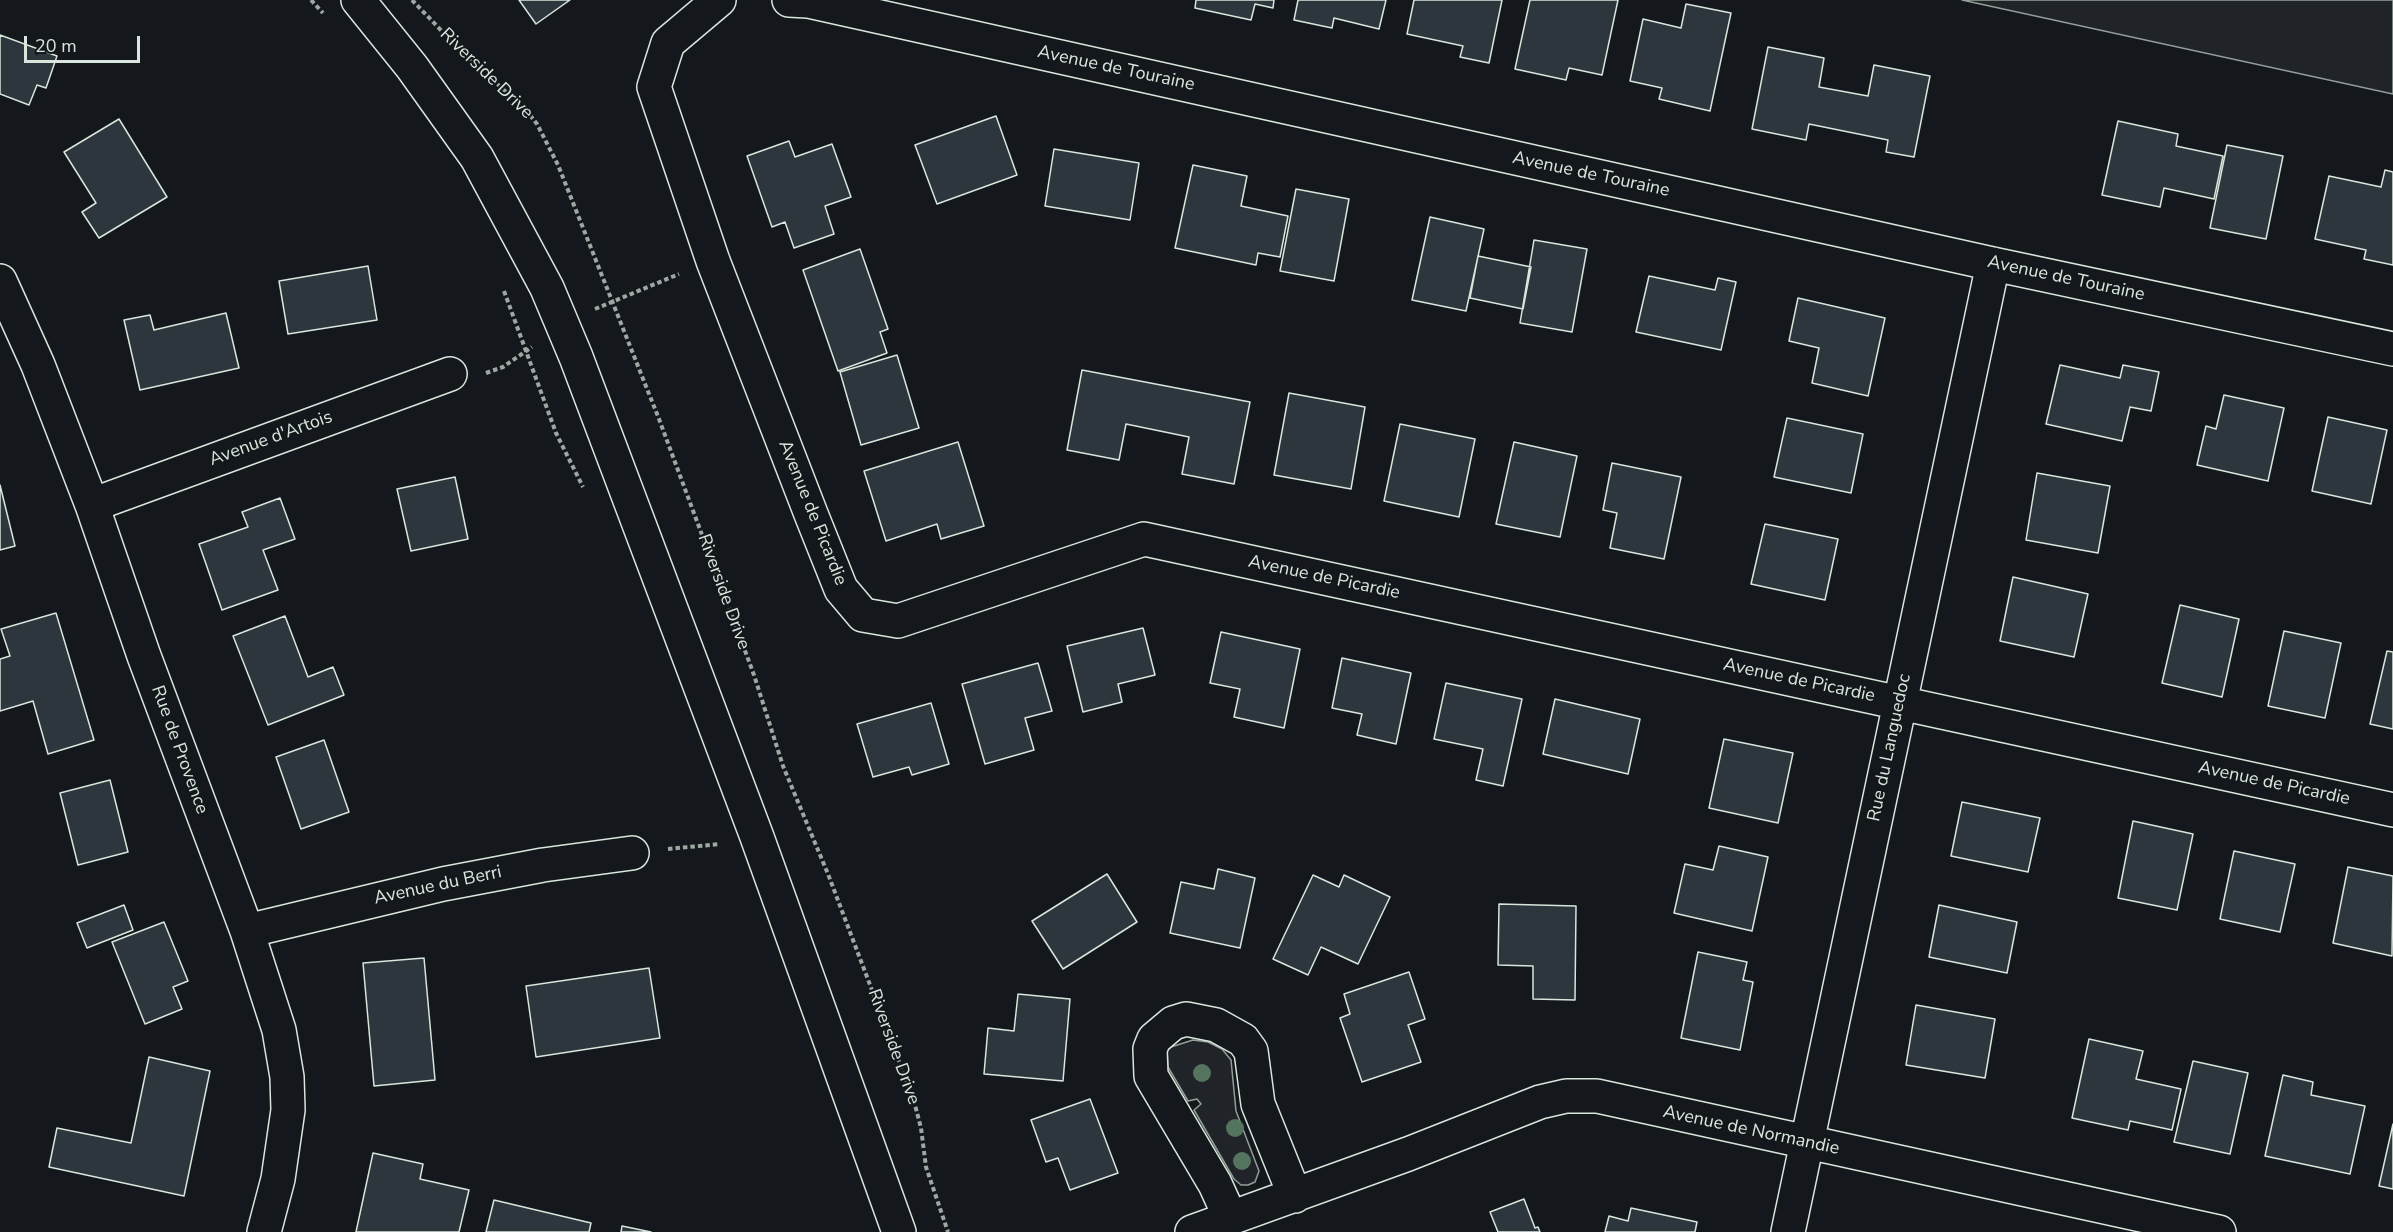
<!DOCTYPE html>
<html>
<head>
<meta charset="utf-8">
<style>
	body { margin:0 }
	#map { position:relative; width:2393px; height:1232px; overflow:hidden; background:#14181c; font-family:"Nunito Sans",sans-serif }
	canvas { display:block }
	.scale { position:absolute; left:24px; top:36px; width:116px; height:27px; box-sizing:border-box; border:3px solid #d8e6dc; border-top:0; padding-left:8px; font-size:18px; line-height:21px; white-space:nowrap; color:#d8e6dc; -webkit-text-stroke:4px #14181c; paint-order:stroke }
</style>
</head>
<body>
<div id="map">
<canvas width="2393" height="1232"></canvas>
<div class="scale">20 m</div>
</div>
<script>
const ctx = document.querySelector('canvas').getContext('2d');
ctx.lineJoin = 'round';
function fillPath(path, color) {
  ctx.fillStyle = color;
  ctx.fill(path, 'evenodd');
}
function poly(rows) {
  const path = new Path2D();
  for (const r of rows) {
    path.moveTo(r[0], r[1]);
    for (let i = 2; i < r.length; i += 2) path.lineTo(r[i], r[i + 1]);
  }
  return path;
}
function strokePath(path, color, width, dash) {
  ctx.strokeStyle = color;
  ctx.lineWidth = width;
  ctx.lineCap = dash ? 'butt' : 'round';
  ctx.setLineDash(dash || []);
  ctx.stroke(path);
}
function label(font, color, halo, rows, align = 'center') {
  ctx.font = font + ' "Nunito Sans",sans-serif';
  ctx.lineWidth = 4.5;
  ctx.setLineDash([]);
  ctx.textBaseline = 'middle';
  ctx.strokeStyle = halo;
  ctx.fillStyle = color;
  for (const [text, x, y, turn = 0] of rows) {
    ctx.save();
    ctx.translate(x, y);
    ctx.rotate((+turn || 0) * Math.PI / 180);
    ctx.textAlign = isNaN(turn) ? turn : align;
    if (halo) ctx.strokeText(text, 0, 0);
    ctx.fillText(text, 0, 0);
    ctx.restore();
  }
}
const green = poly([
	[1962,0,2393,0,2393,94,1962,0],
	[1193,1040,1208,1042,1222,1049,1231,1060,1236,1111,1259,1171,1255,1182,1248,1185,1241,1185,1234,1179,1194,1110,1201,1104,1197,1099,1188,1101,1168,1067,1167,1051,1171,1047,1193,1040]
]);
const building = poly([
	[519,0,570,0,536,24,519,0],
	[1196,0,1274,0,1273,8,1255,4,1251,20,1195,8,1196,0],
	[1298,0,1386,0,1379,29,1334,18,1332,28,1294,20,1298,0],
	[1414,0,1502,0,1489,63,1460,57,1463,46,1407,34,1414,0],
	[1530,0,1618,0,1602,75,1569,68,1566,80,1515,69,1530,0],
	[1686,4,1731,13,1710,111,1659,99,1662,88,1630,81,1643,19,1681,28,1686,4],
	[0,35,57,56,46,88,37,85,29,105,0,94,0,35],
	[1768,47,1824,58,1819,87,1868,96,1874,65,1930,76,1914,157,1886,152,1888,140,1809,124,1806,140,1752,129,1768,47],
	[996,116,1017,175,937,204,915,145,996,116],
	[119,119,167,197,99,238,82,212,96,203,64,152,119,119],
	[2118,121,2178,134,2176,146,2223,156,2214,199,2164,188,2160,207,2102,195,2118,121],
	[789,141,795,157,832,144,851,197,825,206,834,234,794,248,785,222,772,227,747,156,789,141],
	[2227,145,2283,156,2266,239,2210,228,2227,145],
	[1054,149,1139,163,1130,220,1045,206,1054,149],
	[1193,165,1247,176,1241,206,1288,216,1280,257,1258,253,1256,265,1175,248,1193,165],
	[2385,170,2393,172,2393,265,2364,259,2366,250,2315,239,2329,176,2381,187,2385,170],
	[1296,189,1349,199,1334,281,1280,271,1296,189],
	[1430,217,1484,229,1466,311,1412,300,1430,217],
	[1534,240,1587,249,1572,332,1520,323,1534,240],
	[860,249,888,329,880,332,887,353,838,371,803,270,860,249],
	[1478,256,1531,267,1523,309,1470,298,1478,256],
	[368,266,377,320,288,334,279,281,368,266],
	[1649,276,1715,290,1718,278,1736,282,1721,350,1636,332,1649,276],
	[1798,298,1885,318,1868,396,1812,383,1819,348,1789,341,1798,298],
	[226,313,239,368,140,390,124,320,150,315,154,330,226,313],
	[897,355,919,428,861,445,840,372,897,355],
	[2060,365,2120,378,2123,365,2159,372,2151,411,2130,407,2122,441,2046,424,2060,365],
	[1082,370,1250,402,1234,484,1182,474,1189,437,1126,424,1119,460,1067,450,1082,370],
	[1289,393,1365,407,1351,489,1274,475,1289,393],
	[2224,395,2284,408,2268,481,2197,465,2206,426,2216,429,2224,395],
	[2328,417,2387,430,2371,504,2312,491,2328,417],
	[1787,418,1863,434,1851,493,1774,477,1787,418],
	[1400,424,1475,439,1459,517,1384,501,1400,424],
	[958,442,984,526,941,539,937,524,886,541,864,471,958,442],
	[1514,442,1577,456,1560,537,1496,524,1514,442],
	[1612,463,1681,477,1664,559,1610,548,1617,513,1603,510,1612,463],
	[2037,473,2110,486,2098,553,2026,540,2037,473],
	[455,477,468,539,411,551,397,489,455,477],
	[0,485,15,546,0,550,0,485],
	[280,498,295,539,263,550,278,590,222,610,199,544,248,527,242,512,280,498],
	[1765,524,1838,539,1825,600,1751,584,1765,524],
	[2013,577,2088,594,2074,657,2000,641,2013,577],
	[2180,605,2239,619,2222,697,2162,683,2180,605],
	[56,613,94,740,48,754,33,701,0,711,0,659,10,656,1,629,56,613],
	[285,616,308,677,333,667,344,695,268,725,233,636,285,616],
	[1143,628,1155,675,1118,684,1122,702,1083,712,1067,646,1143,628],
	[2284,631,2341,643,2325,718,2268,706,2284,631],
	[1221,632,1300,649,1284,728,1234,717,1240,689,1210,683,1221,632],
	[2387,651,2393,652,2393,729,2370,724,2387,651],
	[1342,658,1411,673,1396,744,1357,735,1362,714,1332,708,1342,658],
	[1038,663,1052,711,1025,718,1034,750,985,764,962,684,1038,663],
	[1446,683,1522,699,1503,786,1476,780,1483,749,1434,739,1446,683],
	[1555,699,1640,719,1628,774,1543,754,1555,699],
	[931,703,949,764,912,775,909,767,873,777,857,724,931,703],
	[1724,739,1793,753,1778,823,1709,808,1724,739],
	[324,740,349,812,301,829,276,757,324,740],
	[110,780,128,852,78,865,60,793,110,780],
	[1962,802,2040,818,2028,872,1951,856,1962,802],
	[2133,821,2193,834,2177,910,2118,898,2133,821],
	[1719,846,1768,857,1752,931,1674,913,1685,864,1713,870,1719,846],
	[2234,851,2295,864,2280,932,2220,919,2234,851],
	[2348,867,2393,876,2392,956,2333,943,2348,867],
	[1218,869,1255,878,1240,948,1170,933,1181,882,1214,889,1218,869],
	[1107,874,1137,922,1063,969,1032,921,1107,874],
	[1313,875,1339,887,1344,875,1390,897,1358,964,1321,947,1308,975,1273,959,1313,875],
	[1499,904,1576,906,1575,1000,1533,999,1533,966,1498,965,1499,904],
	[124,905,133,930,87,948,77,923,124,905],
	[1939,905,2017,922,2007,973,1929,957,1939,905],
	[164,922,188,981,173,987,182,1009,145,1024,112,942,164,922],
	[1698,952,1747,962,1743,980,1753,982,1740,1050,1681,1038,1698,952],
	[424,958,435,1080,374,1086,363,963,424,958],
	[649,968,660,1038,536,1057,526,986,649,968],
	[1409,972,1425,1019,1408,1025,1421,1062,1362,1082,1340,1018,1350,1014,1344,994,1409,972],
	[1018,994,1070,999,1063,1081,984,1074,988,1028,1014,1031,1018,994],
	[1916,1005,1995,1019,1985,1078,1906,1065,1916,1005],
	[2089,1039,2143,1051,2136,1079,2181,1089,2172,1130,2130,1121,2128,1130,2072,1118,2089,1039],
	[149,1057,210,1071,184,1196,49,1167,57,1128,131,1143,149,1057],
	[2193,1061,2248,1073,2230,1154,2174,1142,2193,1061],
	[2283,1075,2313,1082,2311,1095,2365,1106,2350,1174,2265,1156,2283,1075],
	[1090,1099,1118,1173,1070,1190,1058,1158,1046,1162,1031,1120,1090,1099],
	[2393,1124,2393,1189,2379,1186,2393,1124],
	[373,1153,423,1164,420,1179,469,1190,459,1232,356,1232,373,1153],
	[1524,1199,1535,1228,1538,1227,1540,1232,1498,1232,1490,1212,1524,1199],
	[494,1200,591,1223,589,1232,486,1232,494,1200],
	[1631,1208,1697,1222,1695,1232,1605,1232,1609,1216,1628,1221,1631,1208],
	[622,1226,651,1232,621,1232,622,1226]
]);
const path = poly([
	[311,0,323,13],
	[412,0,461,51,526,110,537,124,558,165,659,419,754,675,783,766,828,874,914,1101,921,1128,926,1167,948,1232],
	[504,291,556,433,583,487],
	[595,309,679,274],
	[486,373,503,367,532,347],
	[668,849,720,844]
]);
const street = poly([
	[719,0,668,43,654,87,713,261,811,514,841,589,863,615,898,621,1144,539,2393,810],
	[789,0,808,1,1993,264,2393,349],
	[0,281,38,365,92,505,144,656,247,931,279,1030,287,1077,288,1110,278,1179,264,1232],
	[92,505,450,374],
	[247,931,443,884,543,865,632,853],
	[1230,1217,1215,1184,1151,1076,1150,1049,1154,1039,1173,1023,1186,1019,1216,1025,1243,1040,1251,1051,1258,1104,1295,1196],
	[1192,1232,1408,1154,1540,1102,1566,1096,1597,1096,2219,1232],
	[1788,1232,1993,264]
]);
const secondary = poly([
	[358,0,412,67,477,158,547,288,576,357,757,837,899,1232]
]);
const trees = [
	[1202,1073],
	[1235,1128],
	[1242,1161]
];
const streetNames = [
	["Avenue de Touraine",1116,69,12],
	["Riverside Drive",486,74,44],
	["Avenue de Touraine",1591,175,12],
	["Avenue de Touraine",2066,279,12],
	["Avenue d'Artois",271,439,-20],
	["Avenue de Picardie",812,513,68],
	["Avenue de Picardie",1324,578,12],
	["Riverside Drive",723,592,70],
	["Avenue de Picardie",1799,681,12],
	["Rue du Languedoc",1890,748,-78],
	["Rue de Provence",179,750,70],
	["Avenue de Picardie",2274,784,12],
	["Avenue du Berri",438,886,-12],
	["Riverside Drive",893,1047,70],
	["Avenue de Normandie",1751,1131,12]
];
fillPath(green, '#202428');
strokePath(green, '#939e99', 1.5);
fillPath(building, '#2c363c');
strokePath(building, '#d8e6dc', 1.5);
strokePath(street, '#d8e6dc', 36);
strokePath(secondary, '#d8e6dc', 36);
strokePath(path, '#9da8a2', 4, [4.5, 3]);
strokePath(street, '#14181c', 33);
strokePath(secondary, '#14181c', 33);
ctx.fillStyle = '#55745f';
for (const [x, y] of trees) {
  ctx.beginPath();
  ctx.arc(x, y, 9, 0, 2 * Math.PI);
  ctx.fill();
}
label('18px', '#d8e6dc', '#14181c', streetNames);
</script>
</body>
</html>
